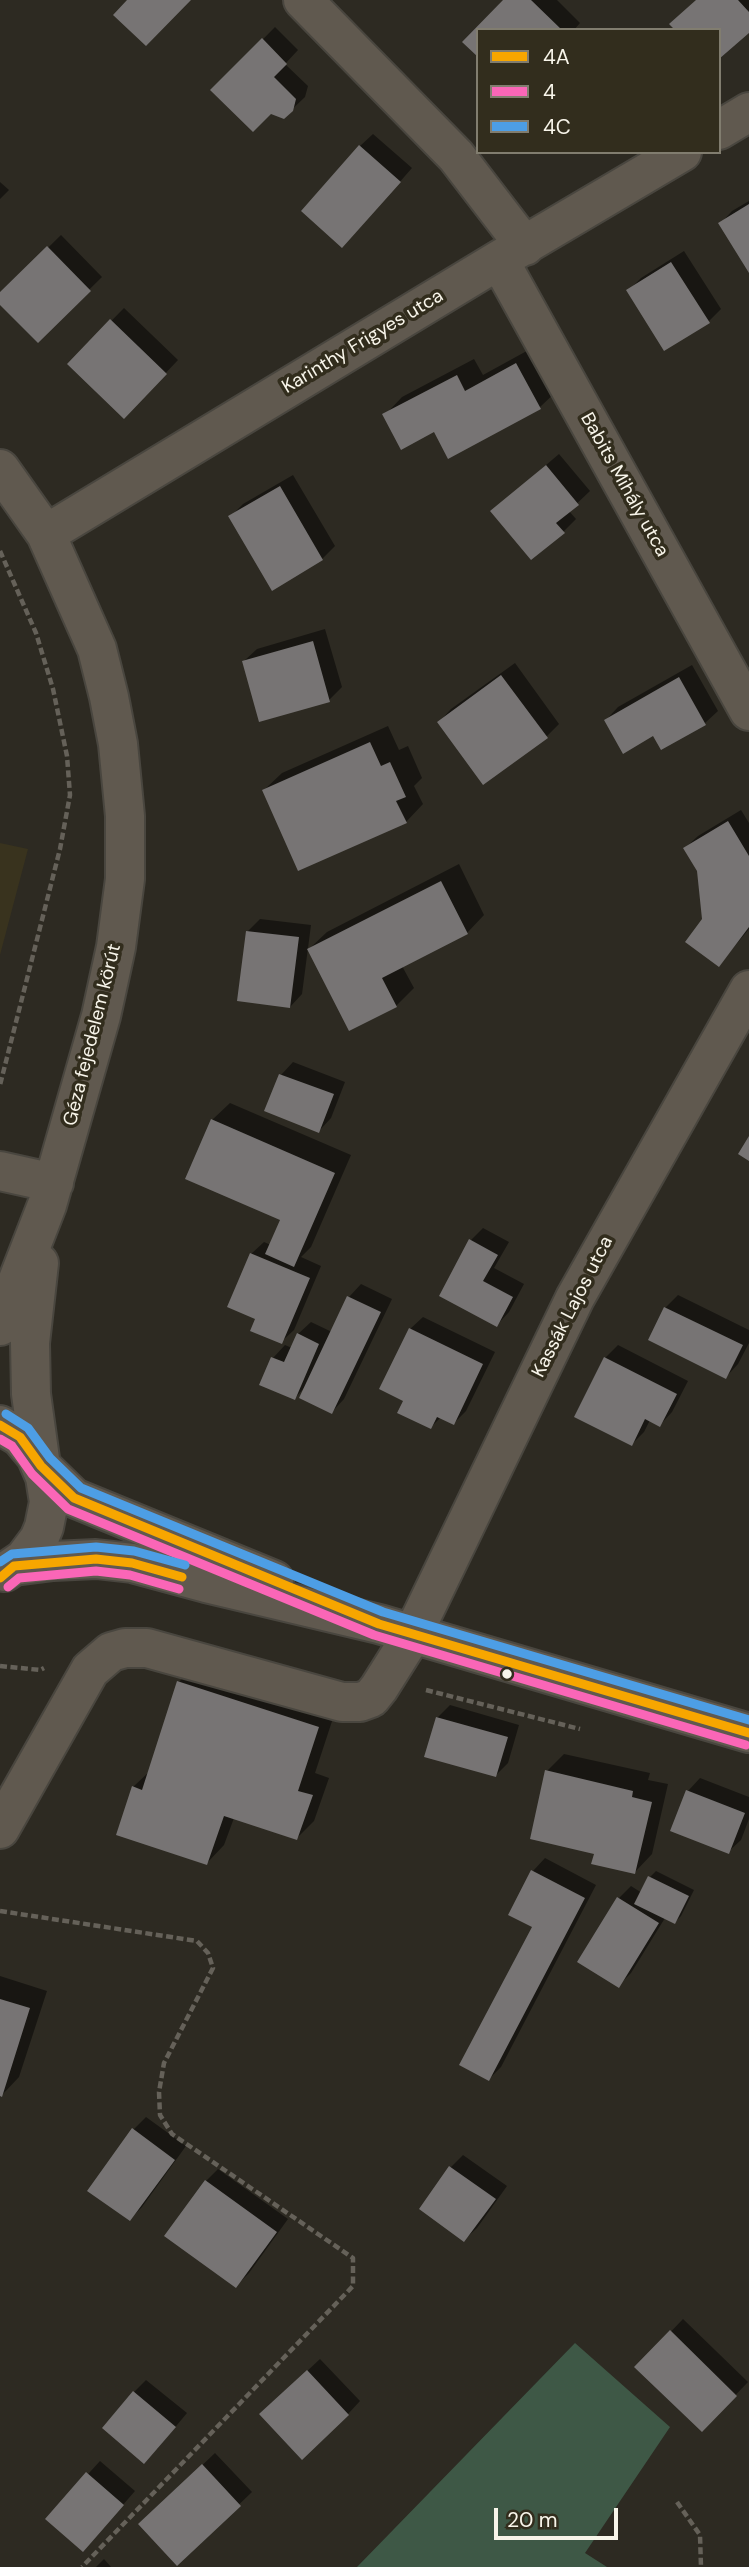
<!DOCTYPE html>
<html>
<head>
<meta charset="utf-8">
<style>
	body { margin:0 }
	#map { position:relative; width:749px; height:2567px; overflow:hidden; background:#2d2a22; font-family:"DM Sans",sans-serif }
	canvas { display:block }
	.legend { position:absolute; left:476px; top:28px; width:245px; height:126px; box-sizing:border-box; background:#322d1d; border:2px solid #817d6f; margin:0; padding:9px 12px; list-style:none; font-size:21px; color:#f8f5ea }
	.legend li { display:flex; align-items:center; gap:14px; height:35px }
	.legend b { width:35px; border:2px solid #817d6f }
	.scale { position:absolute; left:494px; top:2508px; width:124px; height:32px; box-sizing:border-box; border:4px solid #f8f5ea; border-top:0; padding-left:9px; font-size:21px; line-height:24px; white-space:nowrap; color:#f8f5ea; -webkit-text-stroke:5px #322d1d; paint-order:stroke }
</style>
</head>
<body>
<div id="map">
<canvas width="749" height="2567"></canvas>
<ul class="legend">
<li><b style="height:9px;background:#f7a600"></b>4A</li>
<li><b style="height:9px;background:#fa66b7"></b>4</li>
<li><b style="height:9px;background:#4d9ee5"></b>4C</li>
</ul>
<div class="scale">20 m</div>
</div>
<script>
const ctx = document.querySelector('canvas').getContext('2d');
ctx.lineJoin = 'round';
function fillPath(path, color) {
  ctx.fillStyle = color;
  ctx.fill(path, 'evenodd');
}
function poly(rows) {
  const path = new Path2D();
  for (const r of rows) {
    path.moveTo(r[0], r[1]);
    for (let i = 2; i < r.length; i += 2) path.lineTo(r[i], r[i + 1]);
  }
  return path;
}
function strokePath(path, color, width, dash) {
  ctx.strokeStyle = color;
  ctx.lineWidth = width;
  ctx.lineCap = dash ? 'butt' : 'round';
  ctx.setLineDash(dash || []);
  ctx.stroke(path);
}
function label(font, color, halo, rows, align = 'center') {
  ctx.font = font + ' "DM Sans",sans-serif';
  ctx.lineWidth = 7;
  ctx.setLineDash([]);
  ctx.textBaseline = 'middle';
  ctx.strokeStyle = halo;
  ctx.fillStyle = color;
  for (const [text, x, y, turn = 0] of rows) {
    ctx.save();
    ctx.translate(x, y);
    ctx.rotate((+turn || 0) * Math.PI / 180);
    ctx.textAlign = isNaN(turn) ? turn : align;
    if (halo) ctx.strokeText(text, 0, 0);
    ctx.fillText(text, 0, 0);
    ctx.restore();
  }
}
const built = poly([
	[0,843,28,849,0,955]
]);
const green = poly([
	[575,2343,670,2427,585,2553,607,2567,357,2567]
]);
const shadow = poly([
	[506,0,557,0,580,23,574,30,478,30,464,42],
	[697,0,749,0,749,30,719,30],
	[275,27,298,50,285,64,308,86,305,97,284,117,213,90],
	[373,134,412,168,355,233,360,146],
	[0,182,9,190,0,199],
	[749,201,749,270,720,224,732,211],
	[61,235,102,277,38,340,0,302,0,295],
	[684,251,721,309,709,321,629,290,641,278],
	[124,308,178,360,124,417,69,364],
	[534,347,558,390,540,407,449,456,435,430,385,415,402,397,474,359,483,375],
	[559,454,590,491,569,511,576,519,563,532,492,511],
	[293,475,335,546,322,559,273,588,230,517,243,504],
	[325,629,342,687,329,700,244,661,257,649],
	[515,663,559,724,547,736,439,722,451,709],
	[692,665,718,711,705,723,662,748,654,734,606,720,618,707],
	[388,726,399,750,408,746,422,778,414,786,423,804,406,822,264,790,282,773],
	[741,810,749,823,749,929,719,965,704,919,699,870,685,848,698,836],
	[459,864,484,915,467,933,402,966,414,988,396,1006,309,949,327,932],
	[260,919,311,925,302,994,290,1007,248,931],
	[293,1062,345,1082,331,1118,319,1131,267,1110,281,1075],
	[230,1103,351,1155,311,1247,301,1257,321,1266,294,1330,281,1342,258,1318,251,1254,264,1242,271,1245,282,1219,212,1120],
	[483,1228,509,1242,494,1268,524,1284,509,1312,497,1325,441,1295,470,1241],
	[361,1284,392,1299,344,1399,332,1412,305,1387,295,1398,273,1358,285,1345,292,1348,298,1334,311,1322,332,1332,349,1297],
	[678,1295,749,1330,749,1343,738,1364,726,1377,665,1308],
	[423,1317,495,1352,466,1411,454,1423,441,1417,431,1427,406,1400,410,1329],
	[618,1345,688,1381,672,1412,660,1425,650,1420,644,1432,632,1444,605,1358],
	[196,1664,336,1709,315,1773,329,1778,314,1821,297,1838,234,1818,224,1845,207,1863,133,1787,150,1771,179,1682],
	[450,1705,519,1725,508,1763,496,1775,437,1718],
	[564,1754,650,1773,648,1780,668,1784,652,1854,635,1872,596,1852,547,1771],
	[700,1778,749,1797,749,1819,741,1840,728,1852,688,1791],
	[545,1858,596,1885,501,2067,489,2079,534,1926,510,1914,533,1871],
	[656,1871,694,1890,681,1916,675,1922,665,1918,631,1973,619,1985,618,1899,631,1886,642,1893,650,1877],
	[0,1976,47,1991,19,2077,2,2095,0,2094],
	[146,2117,186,2146,142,2207,130,2219,133,2130],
	[463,2155,507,2186,477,2228,464,2240,421,2209,451,2167],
	[218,2169,288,2219,249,2273,236,2286,206,2181],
	[683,2319,748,2382,702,2430,637,2367],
	[320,2359,360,2401,348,2414,274,2402],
	[146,2380,187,2413,157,2449,134,2392],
	[215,2453,252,2492,178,2563,153,2512],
	[100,2461,135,2491,95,2537,47,2519],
	[104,2559,111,2567,96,2567]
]);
const building = poly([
	[127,0,191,0,146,46,113,15],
	[503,0,531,0,562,30,478,30,478,57,462,42],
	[696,0,738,0,749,12,749,33,719,59,719,30,675,30,669,24],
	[262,38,287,64,274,77,296,99,293,111,284,119,271,114,253,132,210,90],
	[359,145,401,182,342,248,301,211],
	[749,204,749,273,718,223],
	[47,246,91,291,38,343,0,305,0,292],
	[671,262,710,323,664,351,626,290],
	[110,319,167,374,124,419,67,364],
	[516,363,541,409,448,459,434,432,401,450,382,414,457,375,465,391],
	[546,465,579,505,556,523,565,533,531,560,490,511],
	[280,486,323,560,272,591,228,516],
	[313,641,330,702,259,722,242,661],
	[501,675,548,738,483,785,437,722],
	[679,677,706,725,661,750,653,736,623,754,604,720],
	[370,742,381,766,390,762,406,797,396,801,407,823,298,871,262,790],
	[728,821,749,856,749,927,719,967,685,942,702,919,697,871,683,848],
	[441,881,468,934,382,978,397,1007,349,1031,307,949],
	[246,931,299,937,290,1008,237,1001],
	[279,1074,334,1094,319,1133,264,1111],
	[211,1119,335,1173,294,1267,265,1254,280,1220,185,1179],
	[749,1136,749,1161,738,1154],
	[469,1239,498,1255,483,1281,513,1297,497,1327,439,1296],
	[250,1253,310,1278,282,1344,250,1331,255,1319,227,1307],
	[347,1296,381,1312,332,1414,299,1398],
	[664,1307,743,1345,726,1379,648,1340],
	[409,1328,483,1364,454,1425,437,1417,431,1429,397,1413,403,1401,379,1389],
	[297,1333,319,1344,295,1400,259,1385,271,1357,284,1362],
	[604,1357,677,1394,660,1427,645,1419,632,1446,574,1417],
	[177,1681,319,1727,298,1791,313,1795,297,1840,224,1816,207,1865,116,1835,132,1786,142,1790],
	[436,1717,508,1737,496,1777,424,1757],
	[545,1770,633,1791,632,1797,652,1802,635,1874,591,1864,594,1854,530,1839],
	[686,1790,745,1813,729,1854,670,1831],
	[531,1870,585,1898,489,2081,459,2065,532,1927,508,1915],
	[648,1876,689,1896,675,1924,634,1904],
	[617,1897,659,1923,619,1988,577,1962],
	[0,1999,30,2008,2,2097,0,2096],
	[132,2128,175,2160,130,2221,87,2191],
	[449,2166,496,2199,464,2242,419,2209],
	[205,2180,277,2232,236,2288,164,2236],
	[670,2330,737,2396,702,2432,634,2367],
	[307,2370,349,2415,302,2460,259,2414],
	[133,2391,176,2427,144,2464,102,2428],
	[202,2464,241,2506,177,2566,138,2524],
	[86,2472,124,2505,83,2552,45,2519]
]);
const path = poly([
	[0,551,36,633,53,689,67,756,70,795,60,849,0,1085],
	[0,1666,40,1670,44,1668],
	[426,1690,580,1729],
	[0,1911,197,1941,208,1953,213,1968,164,2063,159,2092,160,2115,172,2134,353,2258,353,2286,82,2567],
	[677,2502,700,2535,701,2567]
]);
const minor = poly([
	[303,0,456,156,525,246],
	[719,130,749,112],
	[499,260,749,711],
	[0,469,46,534,97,649,109,697,118,744,125,816,125,879,116,947,101,1016,47,1205,0,1326],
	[46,534,499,260,682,152],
	[0,1171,54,1183],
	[39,1263,30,1343,31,1394,41,1466],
	[0,1425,20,1437,36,1456,45,1477,49,1502,44,1527,39,1539,24,1559,5,1572],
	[41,1466,74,1498,274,1580],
	[14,1566,53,1561,96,1559,132,1563,206,1583,379,1624,749,1733],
	[0,1829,90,1670,111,1652,125,1648,147,1648,342,1702,360,1702,371,1698,379,1688,413,1634,575,1298,749,990]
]);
const bus1 = poly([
	[0,1425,20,1437,41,1466,74,1498,379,1624,749,1733],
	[0,1578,14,1566,96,1559,132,1563,182,1577]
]);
const bus2 = poly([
	[0,1439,12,1446,32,1474,68,1509,374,1635,746,1745],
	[8,1587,19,1578,96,1571,130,1575,179,1589]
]);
const bus3 = poly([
	[6,1414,28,1428,50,1458,81,1488,383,1612,749,1720],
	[0,1562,12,1554,96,1547,134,1551,185,1565]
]);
const markers = [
	[507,1674,6,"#f8f5ea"]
];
const streetNames = [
	["Karinthy Frigyes utca",363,342,-31],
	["Babits Mihály utca",624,485,61],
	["Géza fejedelem körút",93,1035,-76],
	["Kassák Lajos utca",573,1307,-63]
];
fillPath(built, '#39331e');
fillPath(green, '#3e5846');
fillPath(shadow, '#0007');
fillPath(building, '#777474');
strokePath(minor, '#49463f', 42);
strokePath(path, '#656159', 4.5, [7, 3.5]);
strokePath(minor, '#60594f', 38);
strokePath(bus1, '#f7a600', 9);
strokePath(bus2, '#fa66b7', 9);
strokePath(bus3, '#4d9ee5', 9);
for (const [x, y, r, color] of markers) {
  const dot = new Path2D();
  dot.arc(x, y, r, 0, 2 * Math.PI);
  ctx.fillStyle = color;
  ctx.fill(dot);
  strokePath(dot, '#322d1d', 2.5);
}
label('19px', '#f8f5ea', '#322d1d', streetNames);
</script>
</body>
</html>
